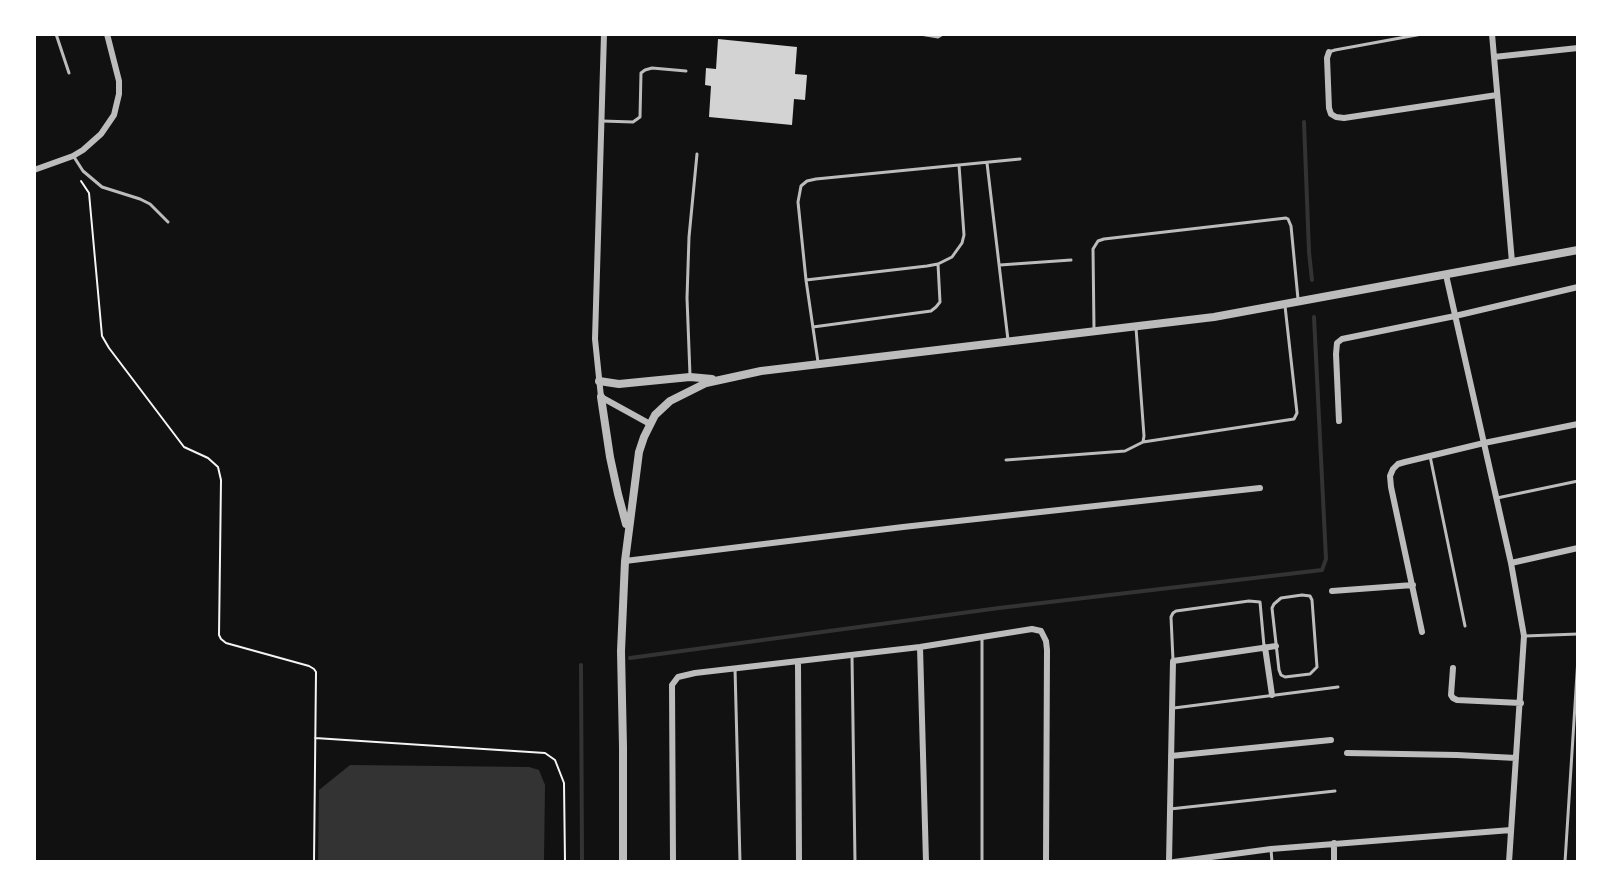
<!DOCTYPE html>
<html>
<head>
<meta charset="utf-8">
<style>
	body { margin:0 }
	#map { position:relative; width:1612px; height:896px; overflow:hidden; background:#111; font-family:"Exo 2",sans-serif }
	canvas { display:block }
	.frame { position:absolute; inset:0; border:36px solid #fff; pointer-events:none }
</style>
</head>
<body>
<div id="map">
<canvas width="1612" height="896"></canvas>
<div class="frame"></div>
</div>
<script>
const ctx = document.querySelector('canvas').getContext('2d');
ctx.lineJoin = 'round';
function fillPath(path, color) {
  ctx.fillStyle = color;
  ctx.fill(path, 'evenodd');
}
function poly(rows) {
  const path = new Path2D();
  for (const r of rows) {
    path.moveTo(r[0], r[1]);
    for (let i = 2; i < r.length; i += 2) path.lineTo(r[i], r[i + 1]);
  }
  return path;
}
function strokePath(path, color, width, dash) {
  ctx.strokeStyle = color;
  ctx.lineWidth = width;
  ctx.lineCap = dash ? 'butt' : 'round';
  ctx.setLineDash(dash || []);
  ctx.stroke(path);
}
const water = poly([
	[350,765,529,767,539,770,545,785,544,861,318,861,319,790]
]);
const stream = poly([
	[1304,122,1309,252,1312,280],
	[630,658,999,608,1322,570,1326,559,1314,317],
	[581,665,582,862]
]);
const building = poly([
	[718,39,797,47,795,74,807,75,805,100,794,99,792,125,709,117,711,86,705,85,706,68,716,69]
]);
const path = poly([
	[81,181,89,193,102,336,109,348,184,447,208,458,218,467,221,480,219,635,221,639,226,643,309,666,314,669,316,672,314,862],
	[315,738,545,753,555,760,564,783,565,862]
]);
const service = poly([
	[56,34,69,73],
	[920,34,938,37,943,34],
	[1329,52,1335,50,1422,34],
	[602,121,633,122,640,117,641,73,645,70,652,68,686,71],
	[74,157,83,171,102,187,140,199,150,204,168,222],
	[987,163,1008,340],
	[1000,265,1071,260],
	[806,280,927,266,938,264,952,257,962,243,964,235,959,165],
	[813,327,931,311,936,307,940,302,938,264],
	[1094,329,1093,249,1098,241,1104,239,1286,218,1288,219,1291,226,1298,299],
	[818,362,806,280,798,202,801,186,807,181,816,179,1020,159],
	[690,375,687,298,689,237,697,154],
	[1143,442,1294,419,1297,413,1285,306],
	[1430,456,1465,626],
	[1006,460,1125,451,1143,442,1144,436,1136,328],
	[1497,498,1578,481],
	[1302,595,1310,596,1312,600,1317,667,1310,674,1285,677,1281,675,1279,670,1272,608,1274,604,1281,598,1302,595],
	[1525,636,1578,634],
	[852,656,855,862],
	[1173,660,1171,617,1173,613,1176,611,1249,601,1260,602,1264,646],
	[735,668,740,862],
	[1174,708,1338,687],
	[1170,809,1335,791],
	[1271,849,1272,862],
	[982,862,982,637],
	[1565,862,1578,658]
]);
const minor = poly([
	[604,34,595,339,601,397,650,424],
	[1492,34,1512,262],
	[1329,52,1327,58,1329,108,1331,114,1336,117,1344,118,1497,95],
	[1494,57,1578,48],
	[34,170,73,156,83,150,101,134,114,115,119,94,119,81,107,34],
	[1446,275,1511,563,1524,636,1509,862],
	[1339,421,1336,354,1337,343,1342,339,1455,316,1578,287],
	[625,561,903,527,1260,488],
	[1511,563,1578,548],
	[1332,591,1413,585],
	[1422,632,1391,487,1390,476,1393,469,1398,464,1405,462,1484,443,1578,424],
	[920,647,926,862],
	[1265,647,1272,695],
	[798,662,799,862],
	[1453,668,1451,695,1453,698,1457,700,1521,703],
	[1347,753,1457,755,1516,758],
	[1171,756,1331,740],
	[673,862,672,685,678,677,695,673,920,647,1032,629,1041,631,1046,641,1047,650,1046,862],
	[1169,862,1173,661,1276,646],
	[1174,862,1271,849,1511,830],
	[1334,862,1334,843]
]);
const tertiary = poly([
	[599,381,619,384,690,377,712,379],
	[601,397,610,457,618,494,626,524],
	[623,862,623,747,621,651,625,561,639,452,644,437,655,415,670,401,706,383,761,371,1214,317,1578,250]
]);
fillPath(water, '#333');
strokePath(stream, '#333', 4);
fillPath(building, '#d3d3d3');
strokePath(path, '#f5f5f5', 2);
strokePath(service, '#bcbcbc', 3);
strokePath(minor, '#bcbcbc', 6);
strokePath(tertiary, '#bcbcbc', 8);
</script>
</body>
</html>
